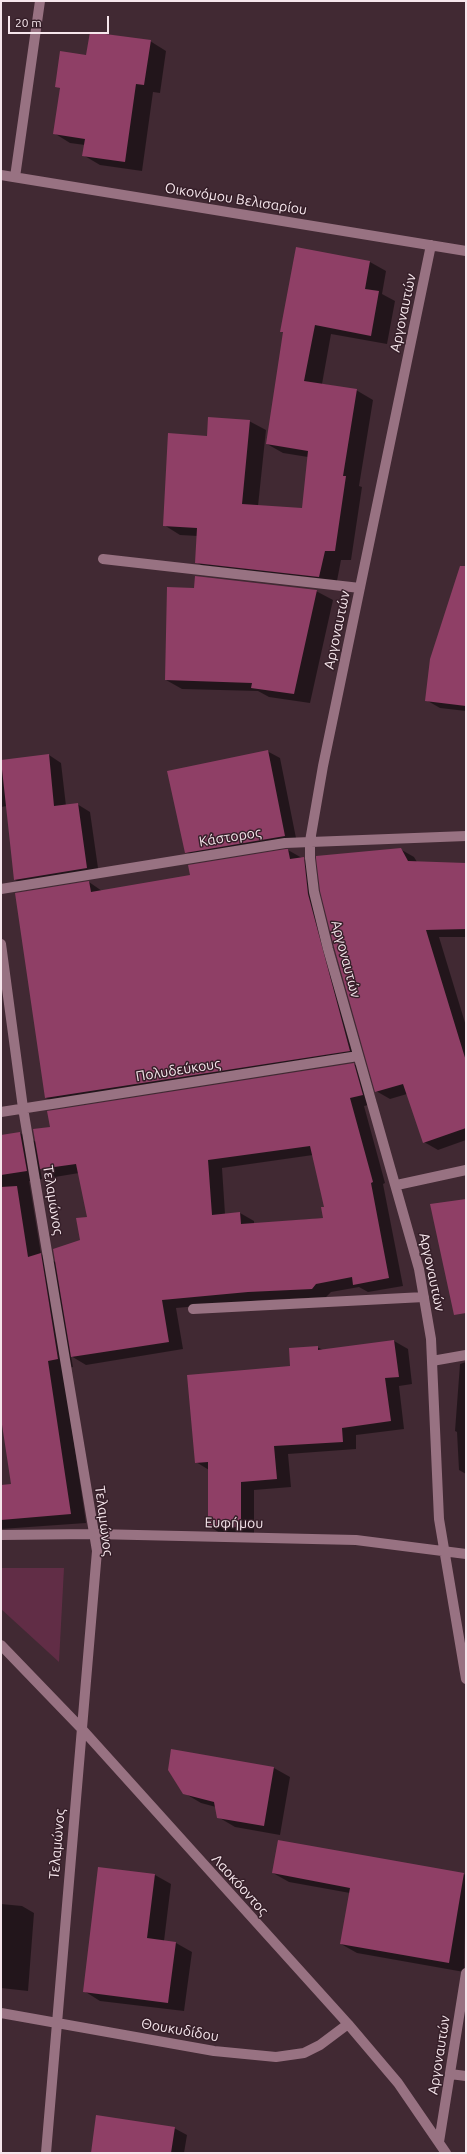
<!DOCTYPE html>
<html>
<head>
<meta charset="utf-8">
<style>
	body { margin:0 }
	#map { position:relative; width:467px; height:2154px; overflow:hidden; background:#412933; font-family:Ubuntu,sans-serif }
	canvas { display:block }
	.frame { position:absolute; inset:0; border:2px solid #f6e6ec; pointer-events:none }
	.scale { position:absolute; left:8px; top:16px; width:101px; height:18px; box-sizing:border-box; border:2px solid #f6e6ec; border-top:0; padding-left:5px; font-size:12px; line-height:14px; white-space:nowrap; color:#f6e6ec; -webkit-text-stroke:3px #361f29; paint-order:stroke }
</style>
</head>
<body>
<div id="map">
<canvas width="467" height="2154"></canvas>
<div class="frame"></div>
<div class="scale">20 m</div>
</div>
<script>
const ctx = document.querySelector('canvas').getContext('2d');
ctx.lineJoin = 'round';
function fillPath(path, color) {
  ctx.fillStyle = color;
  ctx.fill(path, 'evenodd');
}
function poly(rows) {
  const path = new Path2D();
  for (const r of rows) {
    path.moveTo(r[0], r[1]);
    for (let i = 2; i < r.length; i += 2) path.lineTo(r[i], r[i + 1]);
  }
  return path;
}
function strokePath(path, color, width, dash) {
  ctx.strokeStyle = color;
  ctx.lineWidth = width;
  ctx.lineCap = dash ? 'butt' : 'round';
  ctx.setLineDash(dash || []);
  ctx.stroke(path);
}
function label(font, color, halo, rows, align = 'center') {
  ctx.font = font + ' Ubuntu,sans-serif';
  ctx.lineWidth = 3;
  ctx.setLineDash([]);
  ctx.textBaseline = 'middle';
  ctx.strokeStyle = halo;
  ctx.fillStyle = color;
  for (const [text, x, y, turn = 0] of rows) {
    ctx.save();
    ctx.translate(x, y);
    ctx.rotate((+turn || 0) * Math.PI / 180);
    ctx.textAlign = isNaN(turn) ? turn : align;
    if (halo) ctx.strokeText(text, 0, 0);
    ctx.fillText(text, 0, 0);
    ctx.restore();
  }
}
const green = poly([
	[1,1568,64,1568,59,1662,1,1609]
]);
const shadow = poly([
	[150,41,166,51,160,93,153,92,142,171,100,165,83,155,85,145,70,143,54,133,61,89,56,86,87,57],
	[370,262,386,271,382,294,395,301,387,344,331,334,322,384,356,390,373,400,359,486,362,487,351,560,341,560,336,586,213,572,196,562,198,536,180,535,164,525,208,437,249,421,266,430,258,506,303,509,308,457,283,453,267,444,284,333,281,331],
	[316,591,333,600,310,703,269,697,258,691,182,689,166,680],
	[466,608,466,711,440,708,426,700],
	[267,751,280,758,297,843,199,859,186,852],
	[49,755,61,763,66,806,77,804,90,812,99,875,27,887,15,880,7,806,1,807,1,761],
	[400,849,414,857,417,862,466,864,466,937,439,937,466,1026,466,1140,438,1150,424,1142,407,1094,390,1099,376,1091],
	[288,850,316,866,320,902,363,1058,59,1105,46,1098,16,894,89,882,102,891,192,876],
	[354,1064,368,1073,377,1103,364,1106,385,1183,383,1184,403,1286,368,1292,359,1287,331,1292,326,1297,263,1300,176,1308,183,1349,86,1365,71,1356,73,1367,63,1369,86,1523,1,1529,1,1486,12,1485,1,1412,1,1136,20,1133,36,1142],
	[313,1155,326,1208,324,1218,254,1224,254,1221,240,1213,225,1214,222,1168],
	[40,1168,55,1177,79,1173,88,1217,81,1241,57,1263,41,1254,29,1181,42,1179],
	[394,1341,408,1349,412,1384,399,1386,404,1429,356,1435,356,1449,288,1454,291,1487,254,1490,254,1535,223,1535,209,1526,209,1470,196,1462,291,1366,317,1347,323,1350],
	[466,1362,466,1474,459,1470,457,1432,455,1431,460,1364],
	[172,1750,274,1768,290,1777,280,1835,235,1827,218,1817,216,1807,201,1803,184,1793],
	[99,1868,155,1875,171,1884,164,1941,176,1943,192,1952,184,2011,100,2001,84,1991],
	[273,1873,464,1874,466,1876,464,1972,357,1953,341,1944,350,1893,289,1882],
	[1,1904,22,1906,34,1913,28,1991,1,1988],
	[174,2128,187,2135,184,2153,92,2153]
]);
const building = poly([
	[90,32,151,40,144,85,136,84,125,162,82,156,85,139,53,134,60,88,55,87,60,51,86,55],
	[296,247,370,261,365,289,379,291,371,336,315,325,304,381,357,389,343,476,346,476,335,551,325,551,319,577,195,563,197,528,163,526,168,433,207,436,208,417,250,420,242,504,302,508,308,451,266,444,283,332,280,332],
	[460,566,466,566,466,706,425,701,430,659],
	[195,576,317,590,294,694,251,688,252,683,165,680,167,587,194,588],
	[268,750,285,836,185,853,167,771],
	[49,754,54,806,78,803,87,868,14,880,1,760],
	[401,848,408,861,466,863,466,929,426,930,466,1061,466,1128,423,1143,403,1084,375,1092,334,947,320,891,316,858,316,856],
	[286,849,288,849,290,859,304,857,308,894,350,1051,45,1098,15,893,89,881,91,892,190,875,188,865],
	[354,1063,363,1095,350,1098,373,1182,371,1183,389,1278,353,1285,352,1277,316,1284,312,1289,248,1292,162,1300,169,1342,71,1357,53,1249,80,1240,76,1218,87,1217,76,1164,40,1169,33,1129,50,1127,47,1111],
	[310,1146,324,1207,321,1207,323,1218,241,1224,240,1212,212,1215,208,1160],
	[20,1132,27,1171,1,1175,1,1135],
	[17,1186,28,1257,41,1253,58,1359,48,1361,71,1514,1,1520,1,1485,11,1484,1,1418,1,1187],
	[466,1199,466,1313,454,1315,430,1204],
	[394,1340,399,1377,385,1378,391,1421,342,1428,343,1442,274,1446,277,1479,241,1482,241,1527,208,1527,208,1462,195,1463,187,1375,290,1366,289,1348,318,1346,318,1350],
	[171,1749,274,1767,264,1826,217,1818,214,1802,183,1794,168,1770],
	[278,1840,464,1873,449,1963,340,1944,350,1888,272,1873],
	[98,1867,155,1874,147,1938,176,1942,168,2003,83,1992],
	[96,2115,175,2127,171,2153,91,2153]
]);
const minor = poly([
	[1,175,466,251],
	[15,177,40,1],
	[431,245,323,766,310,841,310,858,314,892,328,949,419,1269,431,1339,439,1519,466,1679],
	[103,559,360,588],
	[1,889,285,843,466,836],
	[1,944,23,1108,97,1551,46,2153],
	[1,1112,358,1056],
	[397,1185,466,1170],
	[193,1309,424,1297],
	[432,1361,466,1355],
	[1,1535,94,1534,356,1540,466,1554],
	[1,1645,81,1728,348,2024,398,2083,446,2153],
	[1,2013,214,2051,276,2057,304,2053,320,2045,348,2024],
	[450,2074,466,2076],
	[439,2142,466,1973]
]);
const streetNames = [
	["Οικονόμου Βελισαρίου",236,199,9],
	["Αργοναυτών",403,313,-78],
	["Αργοναυτών",337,630,-78],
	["Κάστορος",230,837,-9],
	["Αργοναυτών",346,959,75],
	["Πολυδεύκους",178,1070,-9],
	["Τελαμώνος",53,1200,81],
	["Αργοναυτών",432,1272,78],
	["Τελαμώνος",104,1521,83],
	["Ευφήμου",234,1523,1],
	["Τελαμώνος",57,1844,-85],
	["Λαοκόοντος",240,1885,48],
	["Θουκυδίδου",180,2030,10],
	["Αργοναυτών",439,2055,-81]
];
fillPath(green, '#612d46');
fillPath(shadow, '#0007');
fillPath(building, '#8f3f66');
strokePath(minor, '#987282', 10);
label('14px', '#f6e6ec', '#361f29', streetNames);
</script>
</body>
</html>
